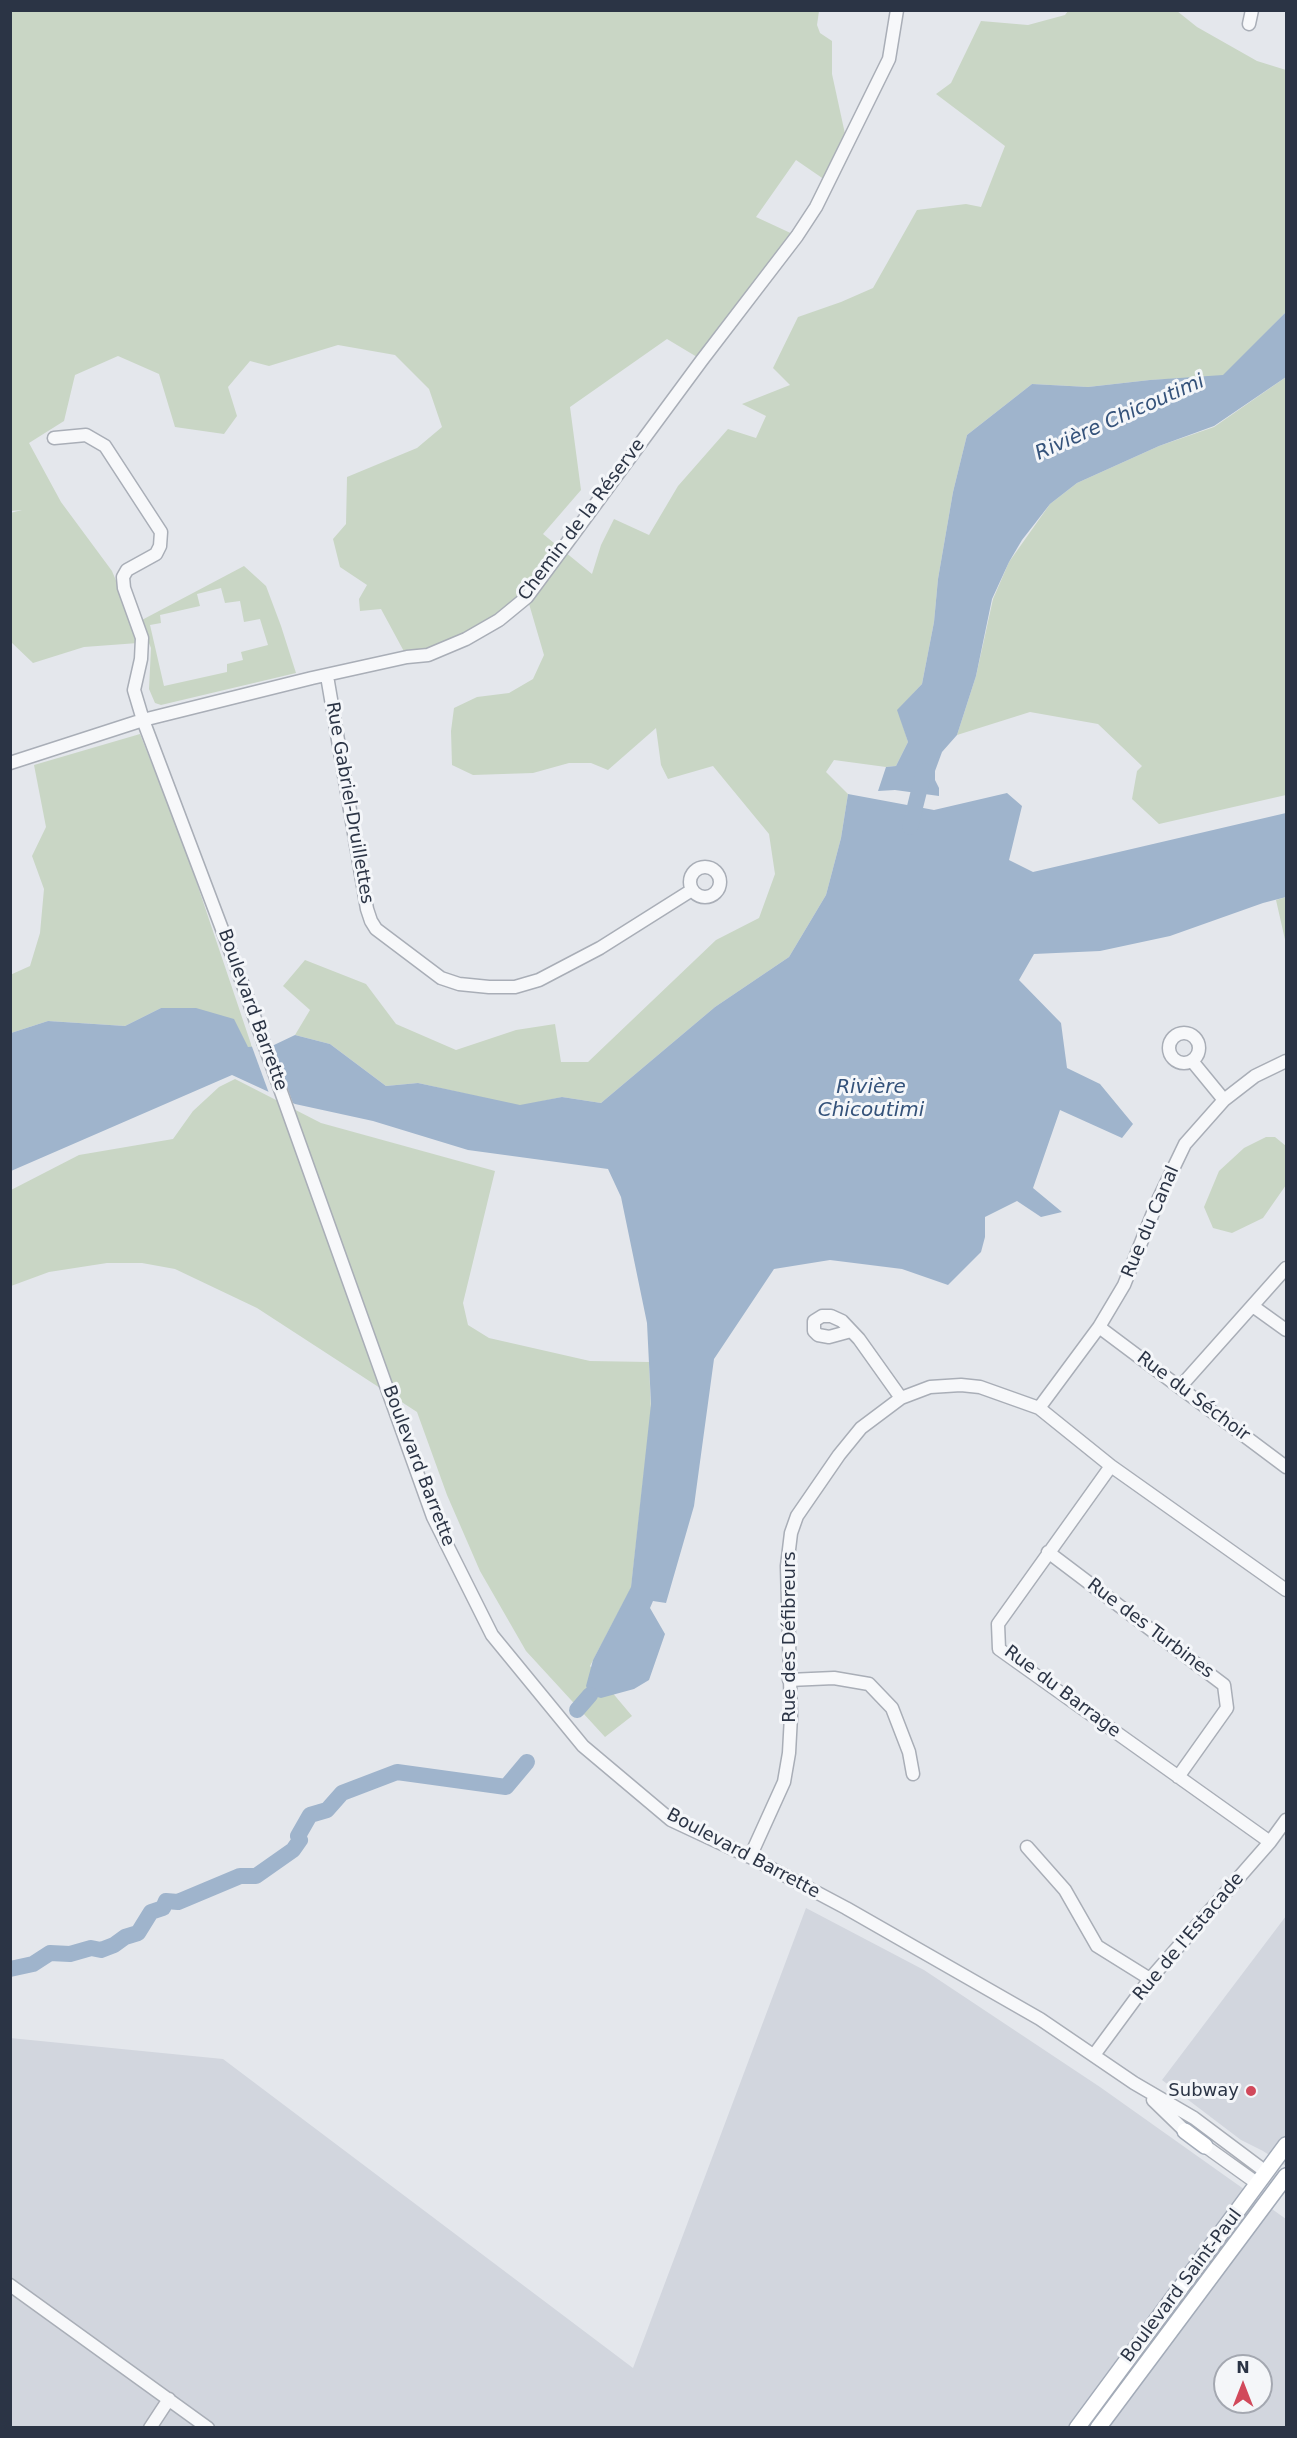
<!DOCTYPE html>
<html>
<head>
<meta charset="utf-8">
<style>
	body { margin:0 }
	#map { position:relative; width:1297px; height:2438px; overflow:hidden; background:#e4e7ec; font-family:"DejaVu Sans",sans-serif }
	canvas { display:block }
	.frame { position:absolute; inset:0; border:12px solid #2b3445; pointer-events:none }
	.north { position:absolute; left:1213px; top:2354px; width:60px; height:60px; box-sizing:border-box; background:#f4f6f9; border:2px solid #a4a8b1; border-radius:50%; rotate:0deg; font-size:16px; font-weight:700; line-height:24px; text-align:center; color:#2b3445 }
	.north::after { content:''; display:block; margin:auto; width:21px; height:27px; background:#d1495b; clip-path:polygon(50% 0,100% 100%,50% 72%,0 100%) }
</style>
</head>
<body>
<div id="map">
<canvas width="1297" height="2438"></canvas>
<div class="frame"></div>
<div class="north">N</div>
</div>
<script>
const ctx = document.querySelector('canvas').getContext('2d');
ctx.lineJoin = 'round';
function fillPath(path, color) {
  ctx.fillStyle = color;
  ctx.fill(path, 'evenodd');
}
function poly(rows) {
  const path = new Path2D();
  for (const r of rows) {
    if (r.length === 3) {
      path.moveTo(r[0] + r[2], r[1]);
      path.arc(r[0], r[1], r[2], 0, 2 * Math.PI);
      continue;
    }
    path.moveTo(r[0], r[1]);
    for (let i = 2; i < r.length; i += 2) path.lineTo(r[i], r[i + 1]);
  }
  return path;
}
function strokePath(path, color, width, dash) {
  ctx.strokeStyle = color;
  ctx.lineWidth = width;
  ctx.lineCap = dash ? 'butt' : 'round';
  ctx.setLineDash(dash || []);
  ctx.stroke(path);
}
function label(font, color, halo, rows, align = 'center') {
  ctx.font = font + ' "DejaVu Sans",sans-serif';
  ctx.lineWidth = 6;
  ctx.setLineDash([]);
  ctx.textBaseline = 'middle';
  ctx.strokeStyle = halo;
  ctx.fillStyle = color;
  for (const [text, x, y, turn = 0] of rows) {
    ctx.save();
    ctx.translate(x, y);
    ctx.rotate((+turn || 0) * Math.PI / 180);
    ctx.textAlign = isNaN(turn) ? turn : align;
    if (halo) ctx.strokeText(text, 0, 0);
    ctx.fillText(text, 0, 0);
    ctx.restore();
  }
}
const built = poly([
	[806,1908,924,1970,1100,2087,1286,2219,1286,2427,11,2427,10,2038,223,2059,633,2368],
	[1225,2366,1261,2366,1261,2402,1225,2402],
	[1286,1916,1286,2166,1263,2151,1241,2140,1162,2080]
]);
const green = poly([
	[11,11,819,11,817,25,820,33,832,41,832,74,847,143,828,182,796,160,756,217,797,236,702,360,667,339,570,407,581,490,543,534,592,574,601,545,614,519,649,535,678,486,728,429,756,438,766,416,742,404,790,385,773,368,798,317,841,302,873,288,917,210,966,204,981,207,1005,146,936,94,951,83,981,21,1028,25,1065,15,1068,11,1177,11,1197,27,1257,61,1286,70,1286,312,1224,376,1150,380,1088,387,1032,384,967,435,953,492,938,579,934,622,922,684,898,710,908,742,896,766,886,767,834,760,826,772,848,794,841,838,826,895,789,957,715,1007,601,1103,562,1097,520,1106,418,1083,386,1086,330,1044,295,1035,310,1010,283,986,305,960,366,984,396,1024,456,1050,516,1030,555,1024,561,1062,588,1062,716,940,759,918,775,874,769,834,713,766,668,779,661,765,656,728,608,770,591,763,569,763,533,773,473,775,452,765,451,731,454,708,477,697,509,693,533,679,544,655,527,597,499,620,407,657,381,609,360,611,359,599,367,585,340,567,333,539,346,524,347,477,417,448,442,427,429,389,395,355,338,345,269,366,250,361,228,387,237,416,224,434,175,427,159,374,118,356,75,375,64,421,29,443,61,502,112,571,134,624,138,643,84,647,33,663,11,642,10,513,22,510,11,511],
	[1286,377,1286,795,1159,824,1132,799,1137,771,1142,766,1098,724,1030,712,957,735,976,676,993,599,1009,562,1050,504,1077,483,1159,446,1214,427],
	[244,566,266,586,281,626,296,673,161,705,155,703,149,689,151,648,140,621],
	[221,588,225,603,240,601,244,622,260,619,268,645,241,652,243,660,227,664,227,672,164,686,150,625,161,623,160,615,200,606,197,594],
	[140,734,184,845,252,1047,248,1047,161,1008,125,1026,48,1021,11,1033,10,975,30,966,40,933,44,889,32,856,46,827,34,765],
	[1286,897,1286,944,1276,900],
	[235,1079,321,1123,495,1171,463,1303,468,1325,489,1338,590,1361,649,1362,651,1411,631,1588,590,1666,632,1716,605,1737,526,1651,480,1571,447,1495,417,1412,257,1308,175,1269,142,1263,107,1263,49,1272,11,1286,11,1190,79,1155,173,1139,193,1111,219,1087],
	[1266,1137,1275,1137,1286,1146,1286,1185,1263,1218,1232,1233,1213,1228,1204,1207,1219,1171,1244,1148]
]);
const water = poly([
	[1286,312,1286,377,1214,426,1159,446,1077,483,1050,504,1022,540,1009,562,992,599,976,676,957,735,942,752,935,771,935,780,939,788,939,796,895,790,878,791,886,767,896,766,908,742,897,710,922,684,934,622,938,579,953,492,967,435,1032,384,1088,387,1150,380,1223,375],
	[1007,793,1022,806,1009,860,1033,872,1286,813,1286,897,1263,903,1170,936,1100,951,1034,954,1019,980,1061,1023,1067,1068,1100,1084,1133,1124,1122,1138,1060,1110,1033,1188,1062,1212,1041,1217,1017,1201,985,1217,985,1237,981,1252,948,1285,902,1269,830,1260,774,1269,714,1359,694,1506,666,1603,653,1601,650,1608,665,1634,649,1680,634,1689,601,1698,590,1695,586,1686,593,1660,631,1587,651,1404,647,1323,621,1197,608,1169,468,1150,373,1121,295,1104,232,1075,11,1171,11,1033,48,1021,125,1026,161,1008,196,1008,234,1019,248,1047,274,1045,295,1035,330,1044,386,1086,418,1083,520,1105,562,1097,601,1103,715,1007,789,957,826,895,841,838,848,794,934,810]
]);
const pier = poly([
	[271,1043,294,1106,270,1096,251,1044]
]);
const river = poly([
	[910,827,924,771],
	[577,1710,590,1695],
	[10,1969,33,1964,50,1953,70,1954,91,1948,101,1950,114,1945,125,1937,138,1933,151,1912,163,1908,166,1901,178,1902,240,1876,256,1876,293,1850,300,1840,298,1836,310,1815,327,1810,342,1793,397,1772,506,1787,527,1762]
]);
const minor = poly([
	[1249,24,1252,10],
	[54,438,86,435,105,446,161,532,160,546,156,554,127,570,123,577,124,588,142,638,141,659,134,690,143,720,239,974,433,1517,492,1635,583,1746,671,1820,750,1857,846,1908,1040,2019,1134,2083,1194,2118,1266,2172],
	[327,676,367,909,371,921,376,929,441,978,459,984,489,987,515,987,539,980,600,948,692,890],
	[10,763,143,720,312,678,407,657,428,655,466,639,499,620,527,597,702,360,797,236,816,207,889,59,897,10],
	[705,882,15],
	[1184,1048,15],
	[1192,1061,1224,1100],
	[1254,1307,1286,1330],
	[1099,1327,1286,1467],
	[851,1331,829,1337,818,1335,814,1331,814,1321,822,1316,831,1316,842,1321,859,1339,901,1398],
	[1180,1387,1286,1268],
	[1039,1408,1099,1327,1124,1285,1159,1198,1185,1144,1224,1100,1255,1076,1286,1061],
	[1111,1466,998,1624,999,1649,1270,1842],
	[1048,1552,1224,1685,1227,1708,1178,1777],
	[789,1680,834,1678,869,1684,892,1708,909,1752,913,1774],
	[1027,1847,1065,1890,1097,1946,1150,1979],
	[750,1857,784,1782,789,1753,791,1716,787,1566,791,1533,797,1516,839,1455,861,1428,901,1398,930,1387,961,1385,980,1387,1039,1408,1111,1466,1286,1590],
	[1094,2055,1150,1979,1270,1842,1286,1820],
	[1153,2100,1185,2131],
	[1205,2146,1258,2184],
	[10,2285,208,2428],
	[150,2428,169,2399]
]);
const major = poly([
	[1185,2131,1205,2146],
	[1077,2428,1286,2145],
	[1098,2428,1286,2176]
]);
const markers = [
	[1251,2091,6,"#d1495b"]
];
const streetNames = [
	["Chemin de la Réserve",582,520,-53],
	["Rue Gabriel-Druillettes",349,803,80],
	["Boulevard Barrette",252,1010,70],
	["Rue du Canal",1151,1222,-67],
	["Rue du Séchoir",1193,1397,37],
	["Boulevard Barrette",418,1466,69],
	["Rue des Turbines",1150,1629,37],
	["Rue des Défibreurs",790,1637,-90],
	["Rue du Barrage",1062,1692,37],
	["Boulevard Barrette",743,1854,28],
	["Rue de l'Estacade",1189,1937,-50],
	["Boulevard Saint-Paul",1182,2286,-53]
];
const poiNames = [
	["Subway",1239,2091]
];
const waterNames = [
	["Rivière Chicoutimi",1120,418,-24],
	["Rivière",871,1088],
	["Chicoutimi",871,1111]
];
fillPath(built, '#d2d6de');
fillPath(green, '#c9d6c5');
fillPath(water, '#9fb4cc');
fillPath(pier, '#e4e7ec');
strokePath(river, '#9fb4cc', 16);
strokePath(minor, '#a9aeb7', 15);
strokePath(major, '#a3abb8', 18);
strokePath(minor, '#f7f8fa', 12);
strokePath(major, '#fff', 15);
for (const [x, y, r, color] of markers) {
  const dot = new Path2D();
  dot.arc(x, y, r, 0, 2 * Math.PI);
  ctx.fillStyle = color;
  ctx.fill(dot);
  strokePath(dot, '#f4f6f9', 2);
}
label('18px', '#2b3445', '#f4f6f9', streetNames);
label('18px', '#2b3445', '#f4f6f9', poiNames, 'right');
label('italic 20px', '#34527a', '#f4f6f9', waterNames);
</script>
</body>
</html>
